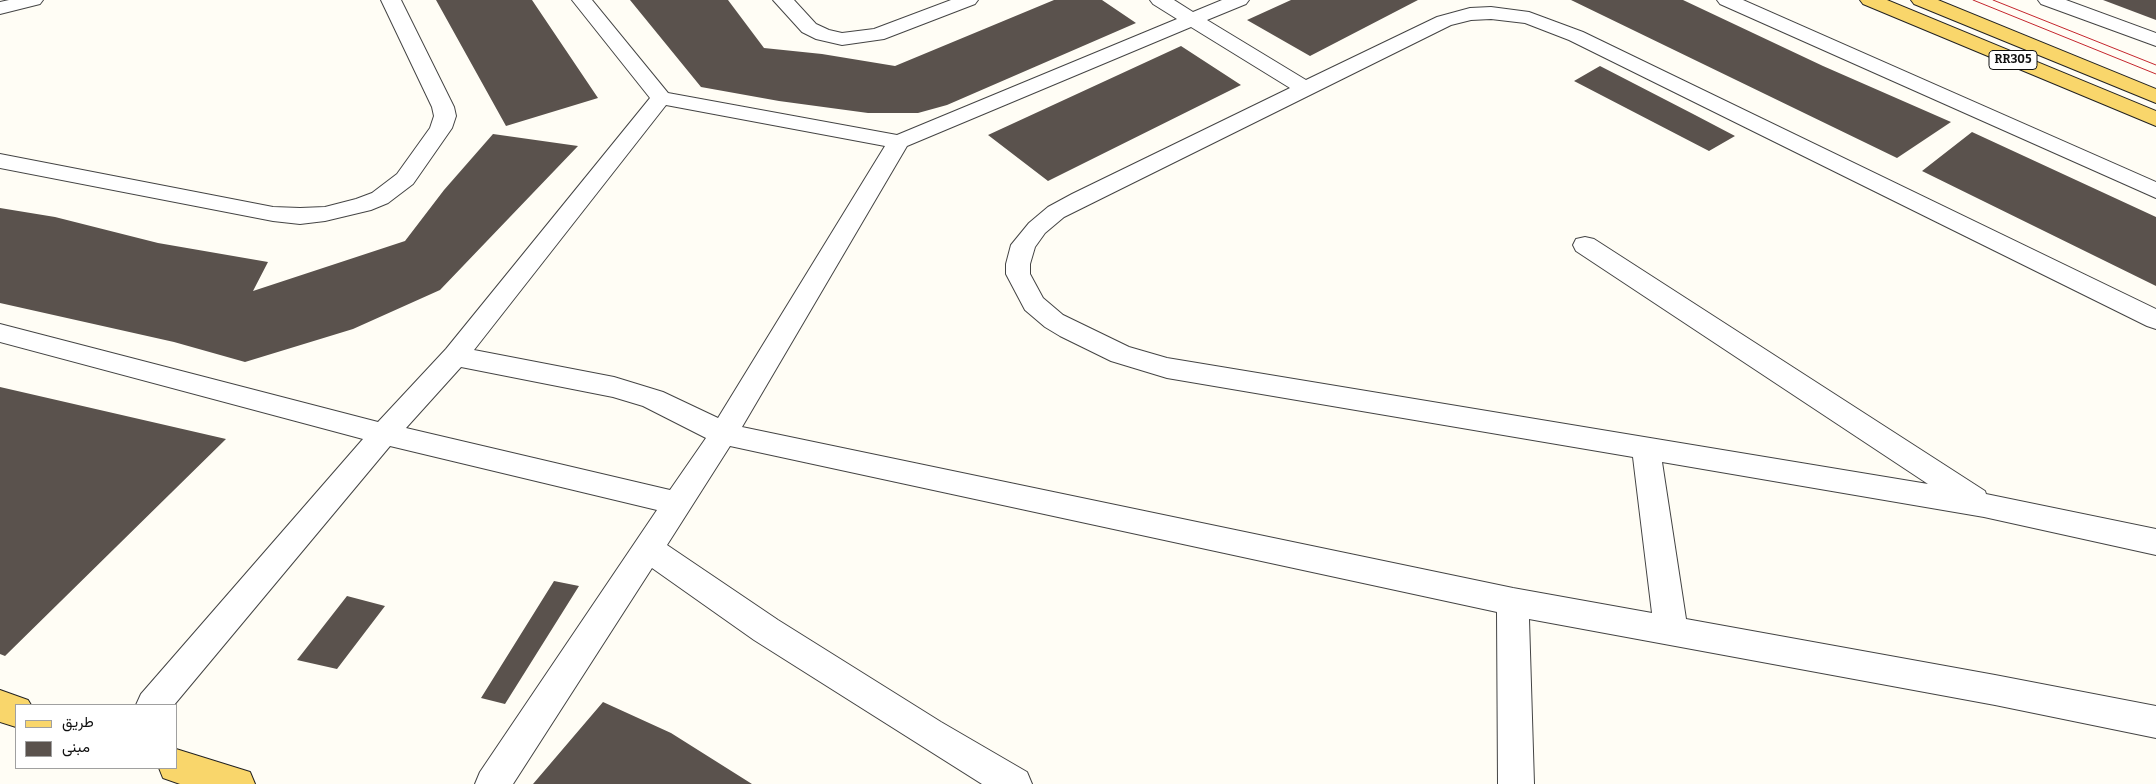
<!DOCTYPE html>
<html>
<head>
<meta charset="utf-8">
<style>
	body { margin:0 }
	#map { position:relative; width:2156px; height:784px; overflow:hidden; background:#fffdf5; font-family:Bitter,Vazirmatn,serif }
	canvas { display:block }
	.legend { position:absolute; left:15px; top:704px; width:162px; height:65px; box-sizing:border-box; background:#fff; border:1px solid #a0a0a0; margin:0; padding:6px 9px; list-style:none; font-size:15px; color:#111 }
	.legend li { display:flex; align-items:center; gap:10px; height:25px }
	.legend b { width:25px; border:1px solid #a0a0a0 }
</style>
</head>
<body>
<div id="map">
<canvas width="2156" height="784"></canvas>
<ul class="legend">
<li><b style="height:6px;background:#f9d66b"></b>طريق</li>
<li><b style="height:14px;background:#5a524d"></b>مبنى</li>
</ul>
</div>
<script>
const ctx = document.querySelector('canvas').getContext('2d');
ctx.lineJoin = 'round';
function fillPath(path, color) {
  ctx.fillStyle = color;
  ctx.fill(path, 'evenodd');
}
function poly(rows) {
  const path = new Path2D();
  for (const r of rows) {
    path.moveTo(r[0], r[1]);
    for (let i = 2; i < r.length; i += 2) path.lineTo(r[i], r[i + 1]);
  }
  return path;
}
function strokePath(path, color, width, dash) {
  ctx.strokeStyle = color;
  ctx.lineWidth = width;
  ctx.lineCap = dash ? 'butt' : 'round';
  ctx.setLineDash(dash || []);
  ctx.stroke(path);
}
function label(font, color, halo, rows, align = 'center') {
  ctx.font = font + ' Bitter,serif';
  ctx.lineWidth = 5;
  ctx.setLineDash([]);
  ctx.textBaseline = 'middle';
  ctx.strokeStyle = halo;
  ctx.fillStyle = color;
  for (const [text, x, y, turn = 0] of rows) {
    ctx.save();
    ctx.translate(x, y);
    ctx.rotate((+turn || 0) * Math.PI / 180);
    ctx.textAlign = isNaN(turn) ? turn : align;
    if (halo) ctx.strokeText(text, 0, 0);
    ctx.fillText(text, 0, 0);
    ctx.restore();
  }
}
const building = poly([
	[436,0,532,0,598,98,506,126],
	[630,0,728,0,764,48,822,54,895,66,1054,0,1102,0,1136,23,947,105,918,113,868,113,779,101,701,87],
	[1291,0,1418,0,1310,56,1247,20],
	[1571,0,1683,0,1823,66,1951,122,1897,158],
	[2103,0,2156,0,2156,20],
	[1181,46,1241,85,1048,181,988,135],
	[1600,66,1695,115,1735,136,1709,151,1574,81],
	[1972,132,2156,217,2156,286,1922,171],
	[493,134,578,146,440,290,353,329,245,362,174,342,0,303,0,208,55,217,158,243,268,262,253,291,405,241,444,190],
	[0,387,226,439,5,656,0,654],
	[554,581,579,586,505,704,481,698],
	[347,596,385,606,337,669,297,660],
	[603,702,671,733,752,784,533,784]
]);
const minor = poly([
	[9,0,43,0,40,4,0,14,0,2,9,0],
	[381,0,401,0,454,107,456,116,452,128,413,184,388,203,371,210,325,221,300,224,273,221,0,168,0,154,273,207,300,208,325,207,356,199,372,193,397,174,430,128,434,116,432,107,381,0],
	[572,0,592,0,668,93,897,135,1177,19,1153,4,1150,0,1174,0,1193,12,1222,0,1249,0,1246,4,1207,20,1306,80,1437,17,1470,8,1491,7,1529,12,1583,32,2156,309,2156,329,2147,326,1569,40,1525,23,1491,19,1471,20,1451,25,1064,217,1045,233,1035,247,1030,264,1030,274,1043,298,1063,315,1129,347,1167,358,1928,484,1576,251,1573,245,1576,239,1585,237,1594,239,1985,491,1986,494,2156,529,2156,555,1984,517,1662,462,1686,619,1995,675,2156,706,2156,738,1995,705,1529,619,1534,784,1498,784,1497,612,730,446,667,545,778,620,941,722,1027,772,1032,784,982,784,754,640,652,568,513,784,475,784,480,772,657,510,390,446,174,705,136,705,141,694,363,439,0,342,0,324,378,422,446,349,650,98,572,0],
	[1191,27,1290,88,1072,194,1048,207,1029,223,1011,245,1006,264,1006,274,1025,310,1045,327,1060,336,1111,361,1167,378,1633,457,1652,613,1513,588,742,427,907,146,1191,27],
	[666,105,885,146,718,418,663,392,614,377,474,350,666,105],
	[461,367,613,397,643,406,706,438,670,490,406,428,461,367],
	[773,0,794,0,816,24,829,30,842,33,874,29,951,0,978,0,975,4,884,39,842,45,816,39,802,32,773,0],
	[1717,0,1743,0,2156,182,2156,198,1720,4,1717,0],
	[2038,0,2066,0,2156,33,2156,46,2041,4,2038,0]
]);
const major = poly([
	[1860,0,1887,0,2156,111,2156,126,1863,4,1860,0],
	[1911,0,1938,0,2156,89,2156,103,1914,4,1911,0],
	[0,690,28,700,31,705,16,705,16,727,0,722,0,690],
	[176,749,250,772,255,784,180,784,163,778,159,768,176,768,176,749]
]);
const tram = poly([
	[1973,0,2156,74],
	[1993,0,2156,65]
]);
const shields = [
	[2013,60,48]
];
const shieldNames = [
	["RR305",2013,60]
];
fillPath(building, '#5a524d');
strokePath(minor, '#444', 2);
strokePath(major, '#222', 2);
fillPath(minor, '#fff');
fillPath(major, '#f9d66b');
strokePath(tram, '#c4262e', 1);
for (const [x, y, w] of shields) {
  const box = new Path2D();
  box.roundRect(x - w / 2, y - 9.5, w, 19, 4);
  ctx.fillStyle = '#fff';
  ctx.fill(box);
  strokePath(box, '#111', 1);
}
label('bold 12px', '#111', null, shieldNames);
</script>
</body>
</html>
